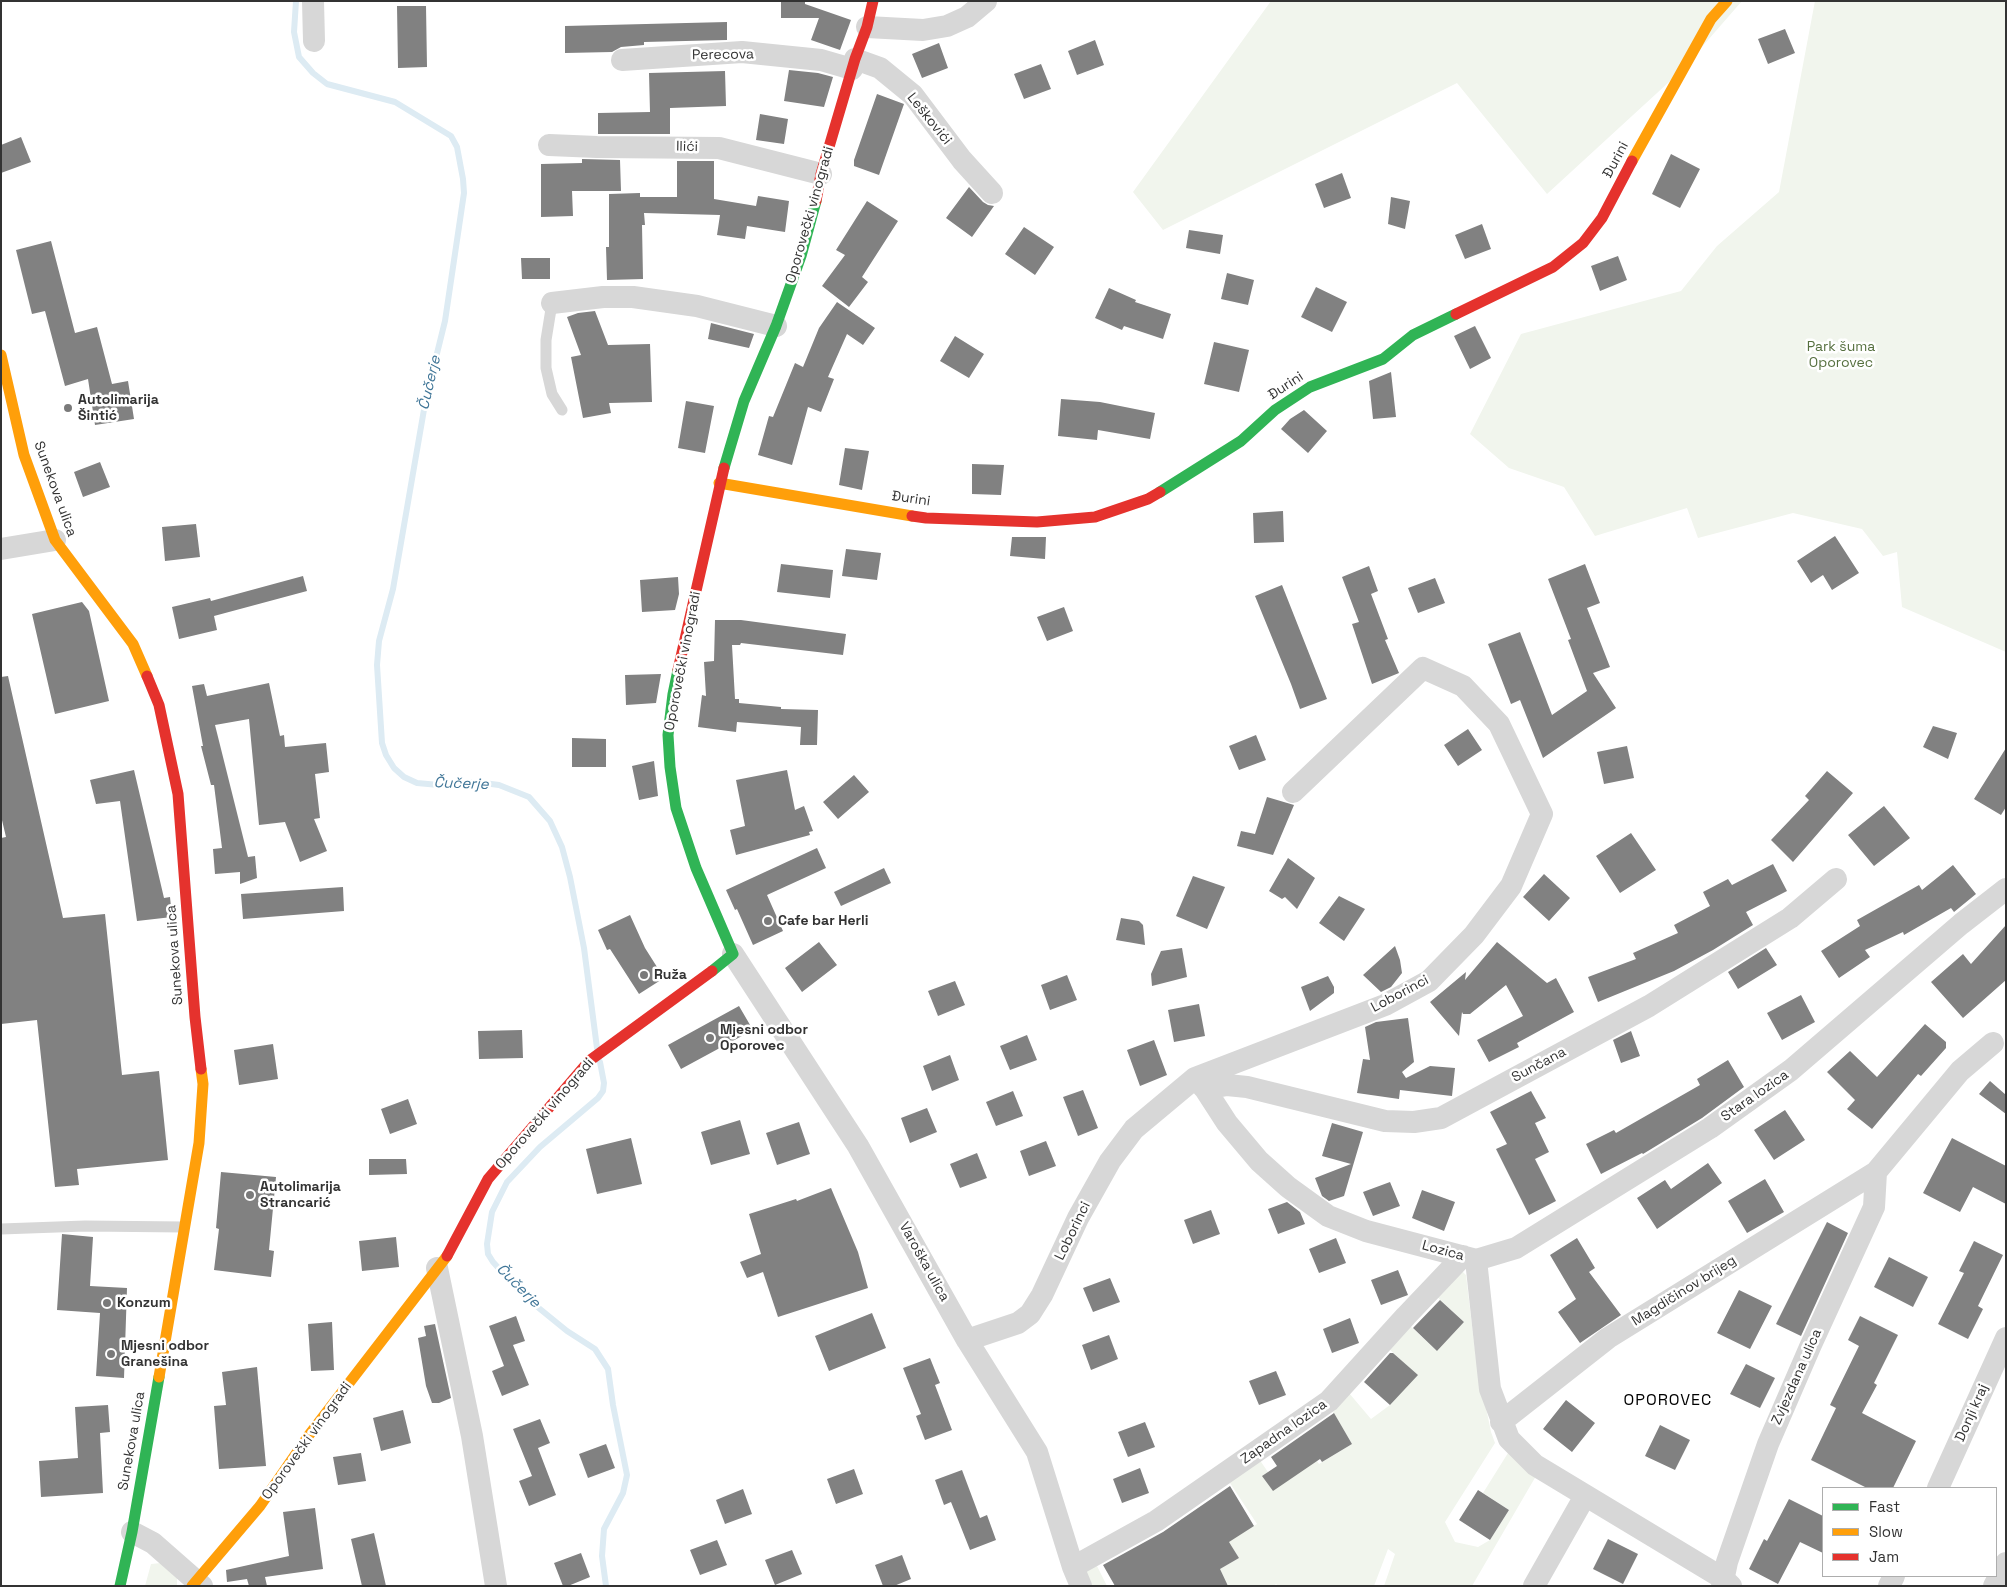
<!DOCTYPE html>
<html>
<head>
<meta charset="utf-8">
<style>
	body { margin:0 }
	#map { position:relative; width:2007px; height:1587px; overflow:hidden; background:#fff; font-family:"Space Grotesk",sans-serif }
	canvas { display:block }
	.frame { position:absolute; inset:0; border:2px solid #333; pointer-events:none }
	.legend { position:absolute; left:1822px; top:1487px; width:175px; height:90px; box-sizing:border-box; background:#fff; border:1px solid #adadad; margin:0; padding:6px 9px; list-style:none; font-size:15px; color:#333 }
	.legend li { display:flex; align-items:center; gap:10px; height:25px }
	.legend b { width:25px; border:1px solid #adadad }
</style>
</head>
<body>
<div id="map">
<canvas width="2007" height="1587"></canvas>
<div class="frame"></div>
<ul class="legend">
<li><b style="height:6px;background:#30b455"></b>Fast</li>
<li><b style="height:6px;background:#ff9f0a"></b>Slow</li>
<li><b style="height:6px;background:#e5322d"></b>Jam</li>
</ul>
</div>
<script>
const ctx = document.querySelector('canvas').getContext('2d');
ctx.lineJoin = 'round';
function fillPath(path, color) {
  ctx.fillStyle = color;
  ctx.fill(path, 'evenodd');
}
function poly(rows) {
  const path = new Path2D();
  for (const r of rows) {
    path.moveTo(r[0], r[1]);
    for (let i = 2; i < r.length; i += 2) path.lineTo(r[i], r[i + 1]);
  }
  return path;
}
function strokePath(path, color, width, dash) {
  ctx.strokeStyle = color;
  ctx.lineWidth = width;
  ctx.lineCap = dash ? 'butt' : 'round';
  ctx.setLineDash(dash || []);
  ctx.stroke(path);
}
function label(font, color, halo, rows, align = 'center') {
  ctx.font = font + ' "Space Grotesk",sans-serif';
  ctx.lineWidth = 5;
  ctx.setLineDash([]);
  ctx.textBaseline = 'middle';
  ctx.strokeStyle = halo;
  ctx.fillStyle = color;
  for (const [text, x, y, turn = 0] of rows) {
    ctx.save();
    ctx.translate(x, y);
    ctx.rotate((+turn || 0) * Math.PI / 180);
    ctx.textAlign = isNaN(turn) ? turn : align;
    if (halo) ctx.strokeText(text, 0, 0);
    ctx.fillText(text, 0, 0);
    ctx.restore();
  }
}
const green = poly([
	[1271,1,1742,1,1681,71,1547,194,1457,83,1163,230,1133,192],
	[1815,1,2006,1,2006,652,1902,607,1897,552,1883,556,1862,529,1793,513,1698,538,1687,508,1595,536,1564,487,1509,468,1470,434,1521,334,1681,291,1717,246,1779,192],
	[1460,1269,1466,1275,1476,1359,1491,1432,1495,1443,1445,1522,1455,1542,1478,1547,1490,1540,1509,1510,1483,1493,1508,1453,1536,1476,1472,1586,1384,1586,1395,1554,1388,1549,1374,1586,1278,1586,1276,1584,1274,1586,1228,1586,1227,1583,1223,1585,1216,1571,1239,1558,1231,1545,1225,1549,1193,1540,1245,1531,1257,1524,1228,1480,1259,1459,1268,1472,1317,1461,1319,1464,1352,1444,1333,1412,1349,1393,1371,1419,1390,1405,1417,1375,1387,1347,1408,1324,1437,1351,1464,1322,1435,1295],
	[161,1563,177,1576,177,1586,145,1586,151,1564],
	[1096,1564,1107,1586,1090,1586,1086,1571]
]);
const stream = poly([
	[296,1,294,32,299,57,313,73,327,84,395,102,451,136,457,147,463,179,464,193,445,321,426,398,393,589,379,641,377,665,382,743,386,755,394,768,404,777,417,783,439,785,476,782,499,785,529,797,550,821,562,847,570,877,584,948,597,1048],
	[600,1062,604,1083,603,1091,598,1098,540,1147,507,1182,492,1212,487,1244,488,1254,493,1262,524,1296,567,1331,595,1349,608,1369,613,1405,627,1475,623,1493,604,1529,602,1556,606,1586]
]);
const building = poly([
	[781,1,805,1,805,4,851,20,840,50,811,40,819,18,781,18],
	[397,6,426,6,427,67,398,68],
	[727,22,727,40,644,42,644,45,621,47,612,52,565,53,565,26],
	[1785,29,1795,53,1768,64,1758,39],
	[1095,40,1104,65,1077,75,1068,51],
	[939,43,948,68,922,78,912,54],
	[1041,64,1051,89,1024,99,1014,74],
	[789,70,818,73,833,77,824,107,784,101],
	[725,71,726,106,670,108,670,134,598,134,598,113,650,112,649,73],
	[877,94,904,104,879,175,854,166,854,160],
	[760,114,788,119,784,144,756,140],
	[21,137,31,162,1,173,1,145],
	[1671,154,1700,169,1680,208,1652,194],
	[582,159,620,160,621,191,572,191,573,216,541,217,541,164,582,163],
	[677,161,714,161,714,199,756,206,758,196,789,201,785,232,747,226,745,239,717,235,720,215,644,213,645,225,642,225,643,279,607,280,606,247,609,247,609,194,640,193,640,197,677,197],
	[1342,173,1351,198,1324,208,1315,184],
	[969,187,983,202,988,205,994,206,972,237,946,218],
	[1391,197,1410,201,1405,229,1388,224],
	[867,201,898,221,862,277,868,282,849,307,822,286,845,255,836,250],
	[1482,224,1491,249,1465,259,1455,235],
	[1024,227,1054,247,1035,275,1005,254],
	[1189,230,1223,235,1220,254,1186,248],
	[51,241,75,333,97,327,112,384,128,381,134,419,95,425,88,379,65,386,45,311,32,314,16,250],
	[1618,256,1627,280,1600,291,1591,266],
	[521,258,550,258,550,279,522,279],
	[1227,273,1254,280,1248,305,1221,299],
	[1316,287,1347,302,1332,332,1301,317],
	[1109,288,1136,300,1135,302,1171,314,1163,339,1124,326,1122,330,1095,318],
	[837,302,875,328,863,345,847,334,828,377,834,379,821,412,808,407,792,465,758,455,769,416,773,417,795,363,803,367,819,328],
	[595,311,608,345,650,344,652,402,609,403,611,413,583,418,571,357,581,355,567,317,578,313],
	[711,323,754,334,749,348,708,339],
	[1475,326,1491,358,1470,369,1454,336],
	[955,336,984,354,969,378,940,361],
	[1214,342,1249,350,1239,392,1204,384],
	[1391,372,1396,417,1373,419,1369,381],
	[1061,399,1100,402,1155,413,1150,439,1098,430,1097,440,1058,436],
	[686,401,714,406,705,453,678,448],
	[1304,410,1327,431,1308,453,1281,429,1290,419],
	[845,448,869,451,862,490,839,485],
	[100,462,110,487,83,497,74,472],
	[972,464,1004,465,1001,495,972,494],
	[1283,511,1284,542,1254,543,1253,513],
	[196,524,200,557,165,561,162,527],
	[1835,536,1859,573,1832,590,1823,575,1811,583,1797,561],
	[1012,537,1046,537,1045,559,1010,556],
	[846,549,881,553,877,580,842,576],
	[781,564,833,570,830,598,777,592],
	[1585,564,1600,603,1587,608,1610,667,1593,673,1616,708,1543,758,1520,700,1511,704,1488,644,1520,632,1552,715,1587,691,1568,640,1571,639,1548,579],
	[1369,566,1378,591,1371,594,1388,639,1385,640,1399,673,1372,684,1352,624,1359,622,1342,577],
	[303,576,307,591,214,616,217,630,179,639,172,607,210,598,211,601],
	[678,577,679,594,675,610,642,612,640,580],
	[1435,578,1445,603,1418,613,1408,588],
	[1282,585,1327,699,1300,709,1291,684,1255,596],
	[82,602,89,611,109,701,55,714,32,614],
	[1064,607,1073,631,1047,641,1037,617],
	[715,620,741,620,846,634,843,655,741,643,740,645,732,645,735,699,739,699,739,703,781,707,781,709,818,710,817,745,800,745,801,727,737,722,736,732,698,727,702,695,706,696,704,662,714,661],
	[661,674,656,703,626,705,625,675],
	[8,676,63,918,105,914,122,1075,159,1071,168,1160,77,1169,79,1185,55,1187,37,1020,1,1024,1,838,6,837,1,816,1,677],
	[269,683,280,736,284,735,285,747,326,743,329,772,315,774,320,818,314,819,327,851,300,862,285,822,259,825,249,719,215,725,248,857,255,856,257,878,240,884,240,872,215,874,213,849,222,848,214,785,211,785,201,746,203,746,192,686,204,684,207,696],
	[1933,726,1957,733,1948,759,1923,747],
	[1468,729,1482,750,1458,766,1444,745],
	[1256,735,1266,760,1239,770,1229,746],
	[572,738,606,739,606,767,572,767],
	[1627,746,1634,778,1604,784,1597,752],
	[2006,748,2006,807,2001,815,1974,799],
	[654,761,658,796,639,800,632,766],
	[134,770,164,898,170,897,172,917,137,921,120,801,96,804,90,780],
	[787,770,795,810,804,806,813,831,809,832,810,835,736,855,730,830,745,826,736,780],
	[1827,771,1853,793,1793,862,1771,840,1809,800,1805,796],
	[854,775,869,792,838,819,823,802],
	[1267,797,1294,805,1273,855,1237,846,1241,831,1255,834],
	[1884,806,1910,838,1874,866,1848,835],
	[1631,833,1656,870,1620,893,1596,856],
	[817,848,826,868,767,895,783,931,753,945,737,909,735,910,726,890],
	[1288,858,1315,878,1297,909,1285,897,1282,899,1269,891],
	[1773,864,1787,891,1746,912,1753,925,1713,950,1674,971,1598,1002,1588,977,1636,959,1633,953,1678,933,1674,925,1710,906,1703,892,1728,879,1732,885],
	[1953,865,1976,894,1954,912,1951,908,1904,935,1903,932,1865,950,1870,957,1839,978,1821,951,1860,926,1857,920,1919,885,1922,890],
	[884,868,891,883,841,906,834,892],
	[1544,874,1570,898,1549,921,1523,897],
	[1193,876,1225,887,1207,929,1176,916],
	[343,887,344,911,243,919,241,894],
	[1339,896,1365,909,1344,941,1319,923],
	[630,915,645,948,664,978,639,994,610,949,607,950,598,930],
	[1121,918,1139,921,1143,925,1145,945,1116,940],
	[2006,925,2006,980,1963,1018,1931,982,1963,954,1971,964],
	[819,942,837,965,802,992,785,968],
	[1497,942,1547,983,1556,978,1574,1012,1517,1043,1519,1047,1489,1062,1477,1040,1523,1016,1506,985,1470,1014,1463,1014,1462,1012,1459,1036,1430,1002,1466,972,1465,980],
	[1395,946,1400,960,1402,973,1391,987,1381,992,1363,975],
	[1182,948,1187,977,1152,986,1151,974,1161,951],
	[1766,948,1777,965,1738,989,1728,972],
	[1067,975,1077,1000,1050,1010,1041,985],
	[1328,976,1334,987,1334,993,1310,1011,1301,987],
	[955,981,965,1005,938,1016,928,991],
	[1801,995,1815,1022,1782,1040,1767,1013],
	[1199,1004,1205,1036,1174,1042,1168,1010],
	[739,1006,753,1030,681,1069,668,1045],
	[1408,1018,1414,1062,1402,1072,1406,1078,1430,1066,1455,1068,1452,1096,1400,1090,1399,1099,1357,1093,1363,1059,1370,1060,1365,1027,1376,1022],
	[1925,1024,1946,1042,1946,1048,1921,1076,1918,1074,1872,1129,1847,1109,1855,1100,1827,1072,1850,1051,1877,1077],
	[522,1030,523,1058,479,1059,478,1031],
	[1631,1031,1640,1056,1621,1063,1613,1040],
	[1027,1035,1037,1060,1010,1070,1000,1046],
	[1154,1040,1167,1075,1140,1086,1127,1050],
	[273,1044,278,1079,239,1085,234,1050],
	[950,1055,959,1080,932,1091,923,1066],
	[1728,1060,1744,1087,1702,1118,1643,1154,1642,1153,1601,1174,1586,1144,1614,1130,1616,1133,1700,1085,1697,1079],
	[1990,1081,2006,1095,2006,1114,1979,1094],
	[1083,1090,1098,1128,1078,1136,1063,1097],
	[1013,1091,1023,1116,996,1126,986,1102],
	[1531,1091,1546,1118,1535,1123,1549,1152,1535,1159,1556,1201,1529,1215,1496,1149,1507,1144,1490,1112],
	[408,1099,417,1124,390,1134,381,1109],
	[927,1108,937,1132,910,1143,901,1118],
	[1785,1110,1805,1140,1774,1160,1754,1130],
	[740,1120,750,1154,711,1165,701,1132],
	[799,1122,810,1154,777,1165,766,1133],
	[1332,1123,1363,1132,1344,1196,1329,1201,1322,1196,1315,1178,1351,1164,1322,1156],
	[631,1138,642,1184,597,1194,586,1149],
	[1952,1138,2006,1166,2006,1204,1973,1187,1960,1212,1923,1193],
	[1046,1141,1056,1166,1029,1176,1020,1151],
	[977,1153,987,1178,960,1188,950,1164],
	[369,1159,406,1159,407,1174,369,1175],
	[1708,1163,1722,1183,1657,1229,1637,1198,1665,1180,1671,1189],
	[221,1172,276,1177,269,1250,274,1251,271,1277,214,1270,219,1229,216,1228],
	[1765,1179,1784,1212,1747,1233,1728,1201],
	[1390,1182,1400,1206,1373,1216,1363,1192],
	[831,1188,858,1252,868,1288,778,1317,763,1272,747,1278,740,1262,761,1254,749,1214,796,1199,797,1201],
	[1422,1190,1455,1202,1444,1231,1412,1218],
	[1287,1202,1300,1212,1305,1224,1278,1234,1268,1209],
	[1211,1210,1220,1234,1193,1244,1184,1220],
	[1827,1222,1848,1233,1801,1336,1776,1324],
	[62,1234,93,1237,90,1286,127,1288,124,1378,96,1376,100,1313,57,1310],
	[396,1237,399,1267,362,1271,359,1241],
	[1336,1238,1346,1263,1319,1273,1309,1249],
	[1577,1238,1595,1268,1589,1272,1621,1315,1580,1343,1558,1312,1576,1299,1550,1255],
	[1974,1241,2003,1255,1978,1306,1983,1309,1968,1339,1938,1324,1964,1273,1959,1271],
	[1889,1257,1928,1277,1913,1307,1874,1287],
	[1398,1270,1408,1295,1381,1305,1371,1280],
	[1110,1278,1120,1302,1093,1312,1083,1288],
	[1739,1290,1772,1306,1750,1349,1717,1333],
	[1440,1300,1464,1322,1437,1351,1413,1328],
	[872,1313,886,1348,829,1371,815,1336],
	[516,1316,525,1341,513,1345,529,1385,502,1396,492,1371,504,1366,489,1326],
	[1860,1316,1898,1335,1874,1383,1877,1385,1862,1413,1916,1441,1893,1488,1867,1488,1811,1460,1836,1408,1830,1405,1859,1346,1848,1340],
	[1350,1318,1359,1343,1332,1353,1323,1329],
	[332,1322,334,1370,311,1371,308,1324],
	[435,1324,451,1398,439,1403,432,1403,426,1386,418,1338,426,1336,424,1326],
	[1109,1335,1118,1359,1091,1370,1082,1345],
	[1390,1353,1393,1353,1418,1375,1390,1405,1364,1382],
	[930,1358,940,1383,935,1385,952,1430,925,1440,916,1416,921,1414,903,1368],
	[1746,1364,1775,1378,1760,1408,1730,1394],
	[257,1367,266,1466,219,1469,214,1406,226,1405,222,1372],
	[1276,1371,1286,1395,1259,1405,1249,1381],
	[1566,1400,1595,1423,1572,1452,1543,1429],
	[108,1405,110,1432,100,1433,103,1493,41,1497,39,1461,78,1458,75,1407],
	[403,1410,411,1443,381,1451,373,1418],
	[1334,1413,1352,1444,1322,1462,1320,1459,1273,1491,1262,1476,1277,1466,1271,1457],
	[540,1419,550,1443,538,1448,556,1495,529,1506,519,1481,532,1476,513,1429],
	[1145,1422,1155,1447,1128,1457,1118,1432],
	[1660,1425,1690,1440,1675,1470,1645,1456],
	[606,1444,615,1468,588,1478,579,1454],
	[361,1453,366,1481,338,1485,333,1457],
	[1140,1468,1149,1493,1122,1503,1113,1479],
	[854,1469,863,1494,836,1504,827,1479],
	[962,1470,980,1518,987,1515,996,1540,970,1550,951,1502,944,1505,935,1480],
	[1230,1486,1254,1526,1229,1542,1239,1558,1220,1569,1228,1586,1115,1586,1103,1565,1163,1532],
	[743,1489,752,1514,725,1524,716,1500],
	[1478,1490,1509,1510,1490,1540,1459,1520],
	[1789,1499,1823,1516,1823,1553,1800,1542,1778,1584,1749,1569,1764,1539,1767,1541],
	[315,1508,323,1569,265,1577,267,1586,249,1586,247,1579,227,1582,226,1570,289,1556,283,1512],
	[374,1533,386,1586,362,1586,351,1539],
	[1608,1539,1638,1554,1623,1584,1593,1569],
	[717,1540,727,1565,700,1575,690,1550],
	[792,1550,802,1574,775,1585,765,1560],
	[581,1553,590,1577,568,1586,563,1586,554,1563],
	[902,1555,911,1579,894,1586,883,1586,875,1565]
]);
const lane = poly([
	[552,303,546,340,546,368,552,394,562,410],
	[1,1229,85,1226,184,1227]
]);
const street = poly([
	[313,1,314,41],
	[867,27,923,30,947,26,967,17,986,1],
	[855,59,880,68,913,95,962,160,992,193],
	[622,60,742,52,821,60,852,69],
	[549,145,597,147,719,148,821,174],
	[552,303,603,297,633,297,697,306,776,326],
	[1,549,55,540],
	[733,954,858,1146,967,1340,1037,1452,1073,1567,1081,1586],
	[1195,1078,1205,1089,1227,1123,1259,1161,1288,1187,1328,1216,1366,1231,1476,1260,1490,1389,1509,1439,1535,1465,1724,1579,1731,1586],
	[1205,1089,1227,1085,1247,1087,1385,1121,1414,1122,1441,1118,1649,1006,1790,918,1836,879],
	[1476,1260,1516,1248,1710,1128,1791,1070,1961,924,2006,889],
	[437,1268,472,1436,496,1586],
	[967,1340,1018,1323,1030,1314,1042,1295,1078,1218,1110,1161,1134,1129,1195,1078,1385,1005,1429,981,1474,935,1511,886,1542,814,1499,724,1463,686,1423,668,1293,792],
	[1501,1422,1608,1338,1876,1172,1960,1071,1993,1043],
	[1938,1488,2006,1338],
	[132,1532,153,1543,202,1586],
	[1073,1567,1156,1521,1329,1401,1406,1316,1463,1256],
	[1534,1586,1585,1496],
	[1722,1586,1727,1562,1768,1444,1810,1347,1874,1207,1876,1172],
	[1889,1586,1894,1576],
	[1994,1586,2006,1563]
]);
const fast = poly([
	[724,468,744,401,776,326,801,256,816,201],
	[1160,492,1241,441,1275,410,1310,387,1383,359,1413,335,1456,314],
	[678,670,673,694,668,735,670,767,676,808,696,868,733,954,712,971],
	[120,1586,132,1532,159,1377]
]);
const slow = poly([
	[1632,161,1711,19,1727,1],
	[1,355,24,455,55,540,133,644,147,676],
	[719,483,912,516],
	[159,1377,199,1143,203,1084,201,1069],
	[192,1586,260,1506,309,1435,447,1256]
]);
const jam = poly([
	[816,201,821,174,855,59,867,27,873,1],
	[1456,314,1553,267,1583,243,1602,218,1632,161],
	[912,516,926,518,1037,522,1095,517,1148,499,1160,492],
	[678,670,724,468],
	[147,676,159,705,178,794,195,1017,201,1069],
	[447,1256,488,1179,589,1061,712,971]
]);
const markers = [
	[68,408,5,"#7a7a7a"],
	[768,921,5,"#7a7a7a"],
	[644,975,5,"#7a7a7a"],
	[710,1038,5,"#7a7a7a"],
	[250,1195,5,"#7a7a7a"],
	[107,1303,5,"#7a7a7a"],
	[111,1354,5,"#7a7a7a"]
];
const streetNames = [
	["Perecova",723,55,-1],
	["Leškovići",929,119,51],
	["Ilići",687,147,1],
	["Đurini",1616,160,-62],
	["Oporovečki vinogradi",810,215,-74],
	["Đurini",1286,386,-33],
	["Sunekova ulica",55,489,70],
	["Đurini",911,499,8],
	["Oporovečki vinogradi",683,661,-79],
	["Sunekova ulica",175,955,-94],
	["Loborinci",1400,994,-28],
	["Sunčana",1539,1065,-28],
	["Stara lozica",1755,1096,-35],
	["Oporovečki vinogradi",545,1114,-49],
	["Loborinci",1073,1231,-64],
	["Lozica",1443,1251,15],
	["Varoška ulica",924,1262,61],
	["Magdičinov brijeg",1684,1291,-32],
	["Zvjezdana ulica",1797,1377,-66],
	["Donji kraj",1972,1413,-66],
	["Zapadna lozica",1284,1432,-35],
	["Sunekova ulica",132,1441,-80],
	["Oporovečki vinogradi",307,1441,-54]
];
const parkNames = [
	["Park šuma",1841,347],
	["Oporovec",1841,363]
];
const poiNames = [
	["Autolimarija",78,400],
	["Šintić",78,416],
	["Cafe bar Herli",778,921],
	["Ruža",654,975],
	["Mjesni odbor",720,1030],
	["Oporovec",720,1046],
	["Autolimarija",260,1187],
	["Strancarić",260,1203],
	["Konzum",117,1303],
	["Mjesni odbor",121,1346],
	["Granešina",121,1362]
];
const waterNames = [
	["Čučerje",430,383,-77],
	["Čučerje",461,784,2],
	["Čučerje",518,1286,45]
];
const quarterNames = [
	["OPOROVEC",1668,1401]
];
fillPath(green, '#f1f5ed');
strokePath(stream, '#ddebf3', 6);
fillPath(building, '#818181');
strokePath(lane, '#d7d7d7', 11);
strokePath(street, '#d7d7d7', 22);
strokePath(fast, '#30b455', 11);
strokePath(slow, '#ff9f0a', 11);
strokePath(jam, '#e5322d', 11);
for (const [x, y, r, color] of markers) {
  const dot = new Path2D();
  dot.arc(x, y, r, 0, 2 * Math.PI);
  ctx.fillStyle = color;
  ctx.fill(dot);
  strokePath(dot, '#fff', 2);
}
label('14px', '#333', '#fff', streetNames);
label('14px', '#56703f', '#fff', parkNames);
label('bold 14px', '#333', '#fff', poiNames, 'left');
label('italic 15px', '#3f7597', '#fff', waterNames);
ctx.letterSpacing = '1px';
label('16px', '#000', '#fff', quarterNames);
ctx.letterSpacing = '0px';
</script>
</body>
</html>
